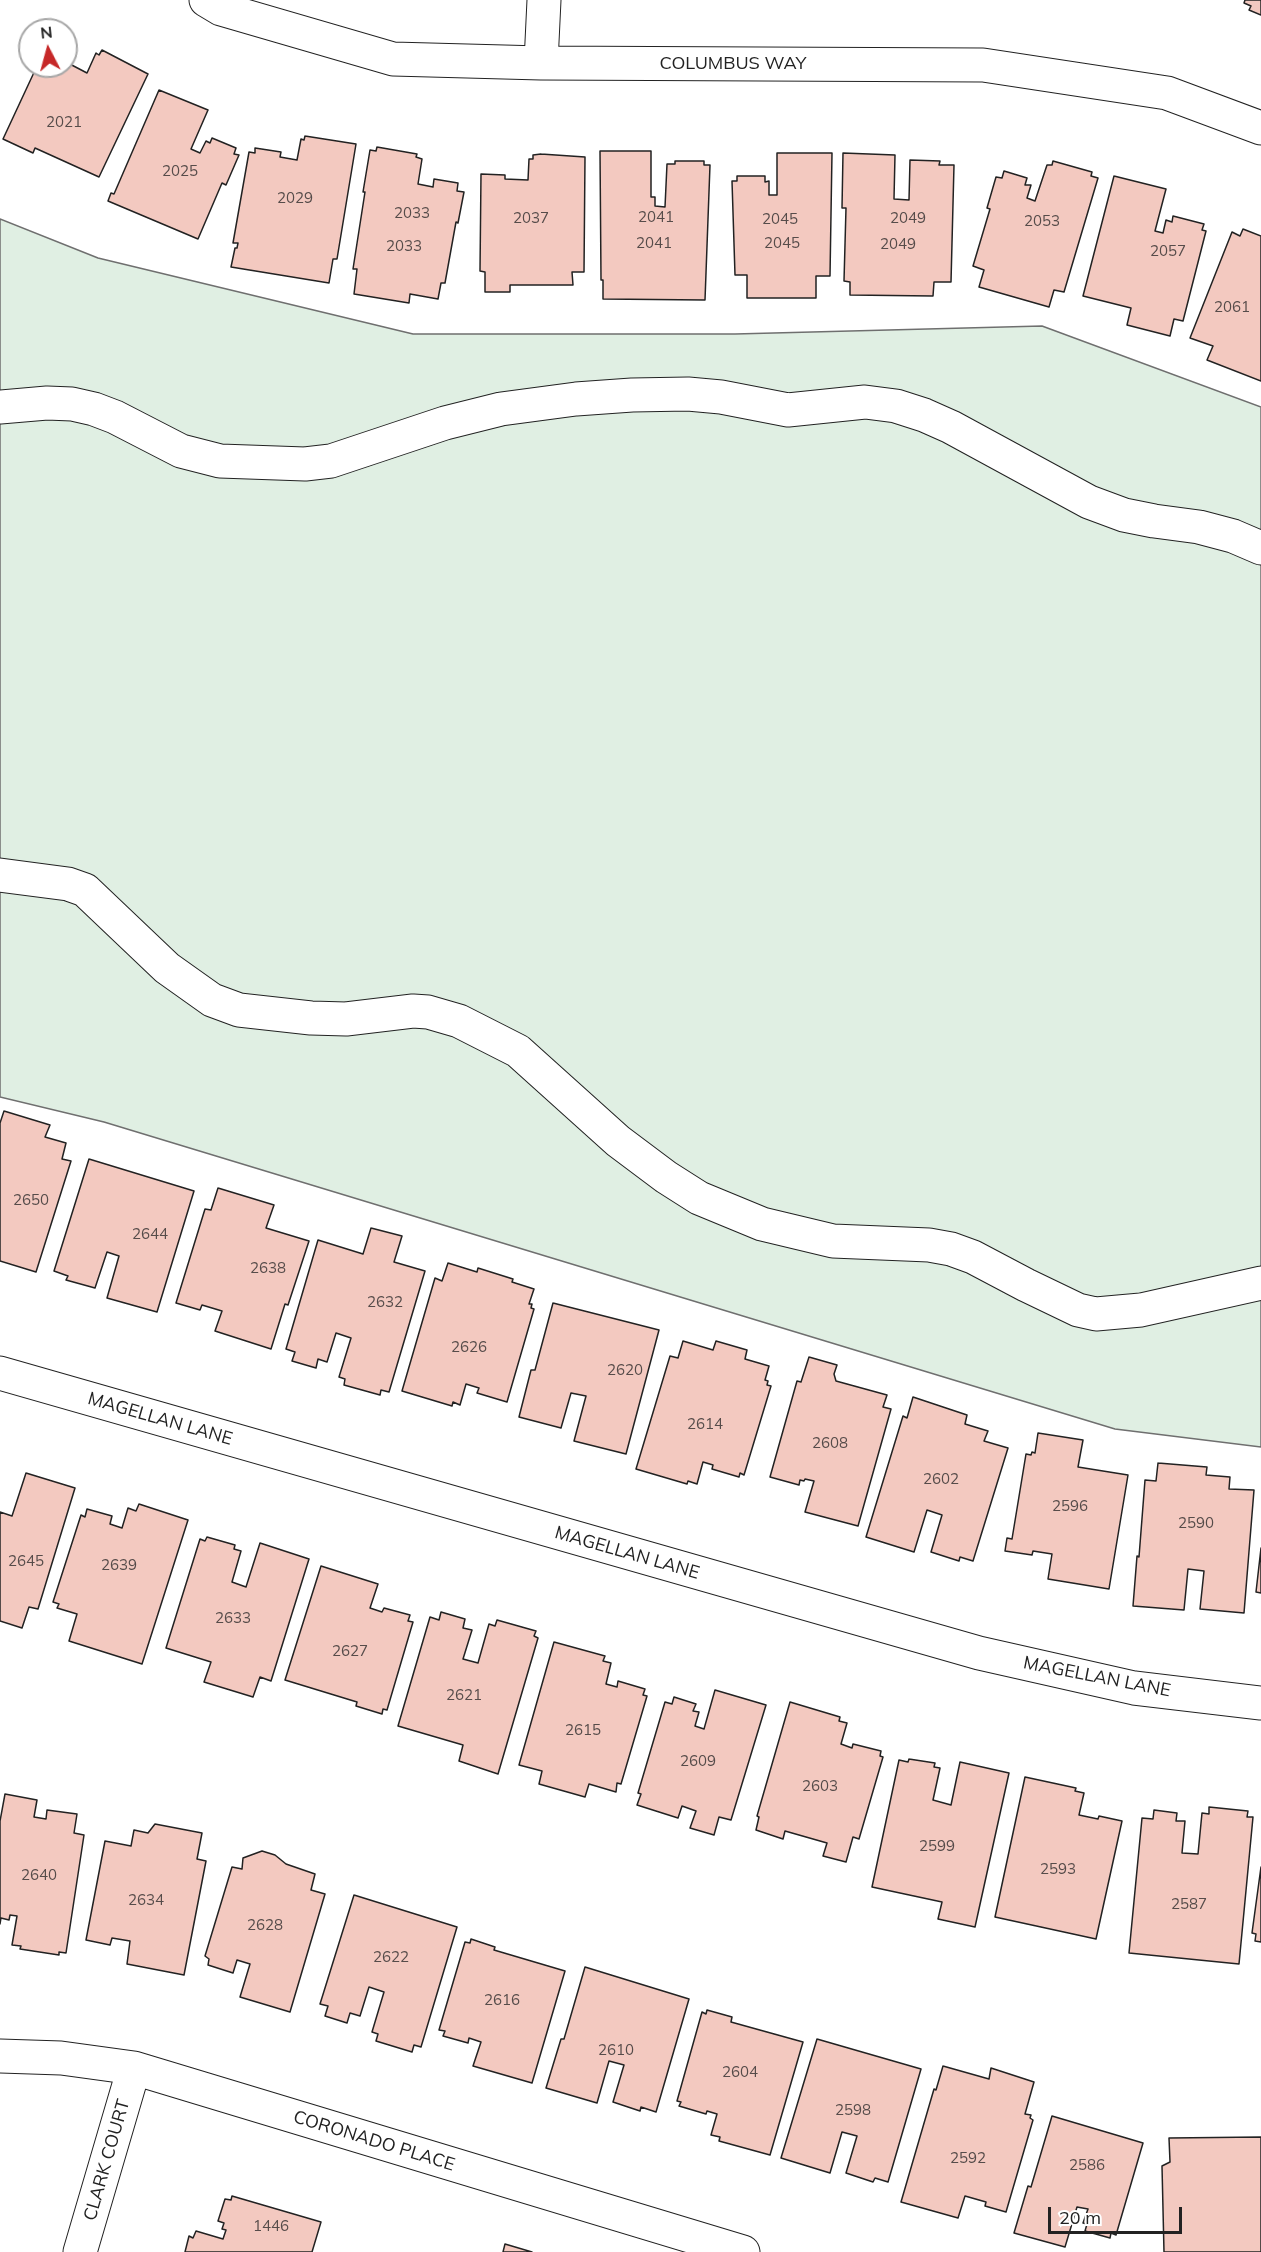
<!DOCTYPE html>
<html>
<head>
<meta charset="utf-8">
<style>
	body { margin:0 }
	#map { position:relative; width:1261px; height:2252px; overflow:hidden; background:#fff; font-family:Mulish,sans-serif }
	canvas { display:block }
	.north { position:absolute; left:18px; top:18px; width:60px; height:60px; box-sizing:border-box; background:#fff; border:2px solid #a7a7a7; border-radius:50%; rotate:354deg; font-size:16px; font-weight:700; line-height:24px; text-align:center; color:#222 }
	.north::after { content:''; display:block; margin:auto; width:21px; height:27px; background:#c62828; clip-path:polygon(50% 0,100% 100%,50% 72%,0 100%) }
	.scale { position:absolute; left:1048px; top:2207px; width:134px; height:27px; box-sizing:border-box; border:3px solid #222; border-top:0; padding-left:8px; font-size:18px; line-height:21px; white-space:nowrap; color:#222; -webkit-text-stroke:4px #fff; paint-order:stroke }
</style>
</head>
<body>
<div id="map">
<canvas width="1261" height="2252"></canvas>
<div class="north">N</div>
<div class="scale">20 m</div>
</div>
<script>
const ctx = document.querySelector('canvas').getContext('2d');
ctx.lineJoin = 'round';
function fillPath(path, color) {
  ctx.fillStyle = color;
  ctx.fill(path, 'evenodd');
}
function poly(rows) {
  const path = new Path2D();
  for (const r of rows) {
    path.moveTo(r[0], r[1]);
    for (let i = 2; i < r.length; i += 2) path.lineTo(r[i], r[i + 1]);
  }
  return path;
}
function strokePath(path, color, width, dash) {
  ctx.strokeStyle = color;
  ctx.lineWidth = width;
  ctx.lineCap = dash ? 'butt' : 'round';
  ctx.setLineDash(dash || []);
  ctx.stroke(path);
}
function label(font, color, halo, rows, align = 'center') {
  ctx.font = font + ' Mulish,sans-serif';
  ctx.lineWidth = 4.5;
  ctx.setLineDash([]);
  ctx.textBaseline = 'middle';
  ctx.strokeStyle = halo;
  ctx.fillStyle = color;
  for (const [text, x, y, turn = 0] of rows) {
    ctx.save();
    ctx.translate(x, y);
    ctx.rotate((+turn || 0) * Math.PI / 180);
    ctx.textAlign = isNaN(turn) ? turn : align;
    if (halo) ctx.strokeText(text, 0, 0);
    ctx.fillText(text, 0, 0);
    ctx.restore();
  }
}
const green = poly([
	[0,219,98,258,413,334,735,334,1042,326,1261,407,1261,1447,1115,1429,104,1122,0,1097,0,219]
]);
const building = poly([
	[1245,0,1261,0,1261,15,1249,10,1251,6,1244,3,1245,0],
	[102,50,148,74,99,177,35,148,33,153,3,139,37,66,66,66,66,62,87,73,96,53,99,55,102,50],
	[159,90,208,110,191,149,200,153,206,141,210,143,212,138,236,148,234,154,239,155,226,185,222,183,198,239,108,201,111,193,114,194,159,90],
	[305,136,356,144,337,259,333,259,329,283,231,267,235,248,237,248,238,243,233,243,249,152,255,153,255,148,281,152,280,157,297,160,301,139,304,140,305,136],
	[377,147,417,154,416,157,422,159,418,184,433,187,434,179,458,183,457,191,464,192,458,223,456,222,445,283,441,283,438,299,410,294,409,303,354,294,357,269,353,269,365,192,363,192,370,150,376,151,377,147],
	[600,151,651,151,651,197,655,197,655,206,665,207,667,164,675,164,675,161,704,161,704,165,710,165,705,300,603,299,603,280,601,280,600,151],
	[777,153,832,153,830,276,816,276,816,298,747,298,747,275,735,275,732,181,737,181,737,176,765,176,765,182,769,181,769,195,777,195,777,153],
	[843,153,895,155,894,199,909,200,910,160,940,161,939,165,954,165,951,282,934,282,933,296,850,295,850,282,844,281,846,208,842,208,843,153],
	[541,154,585,157,584,272,572,272,573,285,510,285,510,292,485,292,485,272,480,271,481,174,505,175,505,179,528,180,529,159,533,159,533,155,541,154],
	[1053,161,1092,172,1091,176,1098,178,1064,292,1054,290,1049,307,979,287,984,270,973,266,990,209,987,208,996,177,1002,178,1004,171,1027,178,1025,185,1031,185,1027,198,1035,201,1047,165,1052,165,1053,161],
	[1114,176,1166,189,1155,231,1163,233,1166,220,1172,222,1173,216,1204,224,1202,230,1206,231,1183,321,1174,319,1170,336,1127,325,1131,308,1083,296,1114,176],
	[1243,229,1261,236,1261,381,1207,360,1213,346,1190,338,1232,232,1240,236,1243,229],
	[4,1111,50,1125,45,1137,66,1143,62,1159,71,1161,36,1272,0,1261,0,1123,4,1111],
	[89,1159,194,1191,157,1312,107,1298,119,1256,107,1252,95,1288,66,1280,68,1276,54,1271,89,1159],
	[218,1188,274,1205,266,1228,309,1241,288,1305,285,1304,271,1349,215,1331,222,1311,202,1305,200,1310,176,1303,205,1209,211,1210,218,1188],
	[371,1228,402,1236,394,1262,425,1271,389,1392,381,1390,380,1395,344,1385,345,1379,339,1377,351,1338,336,1333,327,1362,318,1359,316,1368,292,1361,295,1352,286,1349,318,1240,363,1254,371,1228],
	[448,1263,477,1272,478,1268,513,1279,512,1282,534,1289,529,1304,532,1304,531,1308,534,1309,507,1402,477,1393,479,1388,466,1384,460,1405,453,1402,452,1406,402,1391,435,1278,442,1281,448,1263],
	[553,1303,659,1330,626,1454,574,1441,586,1396,571,1393,561,1428,519,1417,531,1370,535,1370,553,1303],
	[683,1341,713,1350,716,1341,747,1350,745,1359,769,1366,765,1380,768,1381,767,1385,771,1386,744,1475,740,1473,739,1477,712,1469,713,1465,703,1462,697,1484,688,1481,687,1484,636,1469,670,1356,678,1358,683,1341],
	[809,1357,837,1365,834,1374,836,1381,887,1395,883,1407,891,1409,858,1526,805,1512,814,1481,805,1479,804,1481,800,1480,799,1485,770,1477,797,1381,801,1382,809,1357],
	[913,1397,967,1415,965,1424,988,1431,984,1441,1008,1448,973,1561,960,1557,959,1561,931,1552,942,1515,927,1510,914,1552,866,1537,903,1416,907,1418,913,1397],
	[1038,1433,1083,1440,1078,1467,1128,1475,1109,1589,1048,1579,1052,1554,1033,1551,1032,1555,1005,1551,1007,1538,1012,1539,1026,1454,1031,1455,1032,1452,1035,1453,1038,1433],
	[1158,1463,1207,1467,1206,1475,1230,1477,1229,1489,1254,1490,1244,1613,1200,1609,1204,1571,1188,1569,1184,1610,1133,1606,1137,1556,1139,1557,1145,1480,1156,1481,1158,1463],
	[26,1473,75,1488,38,1609,29,1607,22,1628,0,1621,0,1512,12,1516,26,1473],
	[139,1504,188,1520,142,1664,69,1641,77,1614,57,1608,59,1604,53,1602,81,1515,85,1517,87,1509,112,1516,110,1524,122,1528,128,1508,136,1511,139,1504],
	[207,1537,235,1545,234,1549,241,1551,232,1582,246,1587,260,1543,309,1559,271,1681,260,1677,253,1697,204,1682,211,1662,166,1648,200,1539,205,1541,207,1537],
	[1261,1548,1261,1593,1256,1592,1261,1548],
	[321,1566,378,1584,370,1608,382,1612,384,1608,410,1615,408,1621,413,1622,387,1710,383,1709,382,1714,356,1706,357,1702,285,1680,321,1566],
	[441,1612,465,1619,463,1628,472,1630,463,1659,478,1663,489,1624,495,1626,497,1620,536,1631,534,1636,538,1638,498,1774,459,1761,463,1745,398,1726,430,1617,439,1620,441,1612],
	[554,1642,605,1656,603,1661,611,1663,606,1684,617,1687,618,1681,645,1689,643,1695,647,1696,621,1784,617,1783,616,1792,589,1784,585,1797,539,1784,542,1771,519,1765,554,1642],
	[715,1690,766,1705,731,1820,719,1817,714,1835,690,1828,696,1811,682,1806,678,1818,637,1805,641,1794,638,1793,665,1702,672,1704,674,1697,696,1704,693,1711,699,1712,695,1726,704,1729,715,1690],
	[790,1702,840,1717,839,1721,847,1723,841,1744,852,1748,853,1744,881,1751,880,1756,883,1757,859,1839,853,1837,846,1862,823,1856,827,1843,785,1831,783,1839,756,1830,759,1817,757,1816,790,1702],
	[909,1759,935,1763,934,1767,940,1768,933,1800,951,1805,960,1762,1009,1773,975,1927,938,1919,942,1902,872,1887,899,1760,908,1762,909,1759],
	[1025,1777,1076,1788,1075,1791,1084,1793,1079,1815,1098,1819,1099,1816,1122,1821,1096,1939,995,1917,1025,1777],
	[5,1794,37,1800,34,1817,46,1819,47,1810,77,1814,74,1833,84,1835,66,1953,59,1952,59,1955,20,1949,21,1946,12,1945,17,1916,10,1915,9,1920,1,1918,0,1924,0,1821,5,1794],
	[1209,1807,1248,1811,1247,1817,1253,1817,1239,1964,1129,1953,1142,1818,1153,1819,1154,1810,1177,1813,1176,1821,1185,1821,1182,1853,1198,1854,1202,1813,1209,1814,1209,1807],
	[155,1824,202,1833,197,1859,206,1861,184,1975,127,1964,130,1941,112,1938,110,1945,86,1940,105,1841,131,1846,134,1830,148,1833,155,1824],
	[262,1851,275,1855,286,1864,315,1874,311,1890,325,1894,290,2012,240,1997,250,1964,237,1960,233,1973,208,1965,209,1959,205,1956,232,1867,242,1869,243,1858,262,1851],
	[1261,1867,1261,1942,1255,1941,1256,1934,1252,1933,1261,1867],
	[354,1895,457,1927,421,2047,414,2045,412,2052,376,2041,378,2034,372,2032,384,1992,369,1987,360,2016,350,2013,347,2023,325,2016,328,2006,320,2004,354,1895],
	[471,1939,495,1947,494,1950,565,1971,532,2083,473,2066,481,2042,469,2038,468,2043,443,2036,445,2031,439,2030,465,1942,470,1943,471,1939],
	[585,1967,689,1999,656,2112,641,2107,640,2111,613,2102,624,2065,609,2061,597,2103,546,2088,561,2039,564,2039,585,1967],
	[707,2010,732,2017,731,2022,803,2042,770,2155,719,2141,720,2137,711,2135,717,2114,707,2111,706,2114,679,2106,681,2102,677,2101,702,2012,706,2014,707,2010],
	[817,2039,921,2069,888,2182,875,2178,873,2182,846,2173,857,2136,842,2132,830,2173,781,2158,817,2039],
	[943,2066,989,2079,991,2068,1034,2082,1025,2114,1031,2115,1030,2118,1033,2120,1006,2212,985,2206,986,2202,965,2196,958,2218,901,2202,934,2089,936,2090,943,2066],
	[1052,2116,1143,2143,1116,2235,1111,2233,1110,2238,1085,2231,1087,2224,1083,2223,1088,2209,1077,2207,1065,2247,1014,2233,1028,2186,1031,2187,1052,2116],
	[1261,2137,1261,2252,1164,2252,1162,2166,1170,2162,1169,2138,1261,2137],
	[232,2196,321,2222,312,2252,185,2252,189,2236,193,2238,196,2231,223,2239,226,2230,222,2229,224,2223,218,2221,225,2199,231,2200,232,2196],
	[505,2244,532,2252,503,2252,505,2244]
]);
const minor = poly([
	[206,0,221,9,393,59,541,63,983,65,1167,93,1261,128],
	[541,63,544,0],
	[0,407,47,403,72,404,94,409,115,417,181,451,220,461,305,464,331,461,445,423,501,409,576,399,632,395,688,394,721,397,788,410,865,402,896,406,924,415,951,427,1089,502,1124,515,1154,521,1199,527,1233,536,1261,548],
	[0,875,68,884,85,890,167,968,212,1000,239,1010,311,1018,346,1019,413,1011,428,1012,459,1021,518,1051,618,1141,666,1177,699,1198,762,1224,833,1241,929,1245,951,1249,973,1257,1026,1285,1078,1310,1096,1314,1141,1310,1261,1283],
	[0,1373,979,1653,1134,1688,1261,1703],
	[0,2056,61,2058,134,2068,743,2252],
	[80,2252,134,2068]
]);
const numberNames = [
	["2021",64,122],
	["2025",180,171],
	["2029",295,198],
	["2033",412,213],
	["2041",656,217],
	["2037",531,218],
	["2049",908,218],
	["2045",780,219],
	["2053",1042,221],
	["2041",654,243],
	["2045",782,243],
	["2049",898,244],
	["2033",404,246],
	["2057",1168,251],
	["2061",1232,307],
	["2650",31,1200],
	["2644",150,1234],
	["2638",268,1268],
	["2632",385,1302],
	["2626",469,1347],
	["2620",625,1370],
	["2614",705,1424],
	["2608",830,1443],
	["2602",941,1479],
	["2596",1070,1506],
	["2590",1196,1523],
	["2645",26,1561],
	["2639",119,1565],
	["2633",233,1618],
	["2627",350,1651],
	["2621",464,1695],
	["2615",583,1730],
	["2609",698,1761],
	["2603",820,1786],
	["2599",937,1846],
	["2593",1058,1869],
	["2640",39,1875],
	["2634",146,1900],
	["2587",1189,1904],
	["2628",265,1925],
	["2622",391,1957],
	["2616",502,2000],
	["2610",616,2050],
	["2604",740,2072],
	["2598",853,2110],
	["2592",968,2158],
	["2586",1087,2165],
	["1446",271,2226]
];
const streetNames = [
	["COLUMBUS WAY",733,64],
	["MAGELLAN LANE",160,1419,16],
	["MAGELLAN LANE",627,1553,16],
	["MAGELLAN LANE",1097,1677,11],
	["CORONADO PLACE",374,2141,17],
	["CLARK COURT",107,2160,-74]
];
fillPath(green, '#e0efe3');
strokePath(green, '#6f6f6f', 1.5);
fillPath(building, '#f3c9c0');
strokePath(building, '#222', 1.5);
strokePath(minor, '#222', 35);
strokePath(minor, '#fff', 33);
label('15px', '#564c4a', null, numberNames);
label('18px', '#222', '#fff', streetNames);
</script>
</body>
</html>
